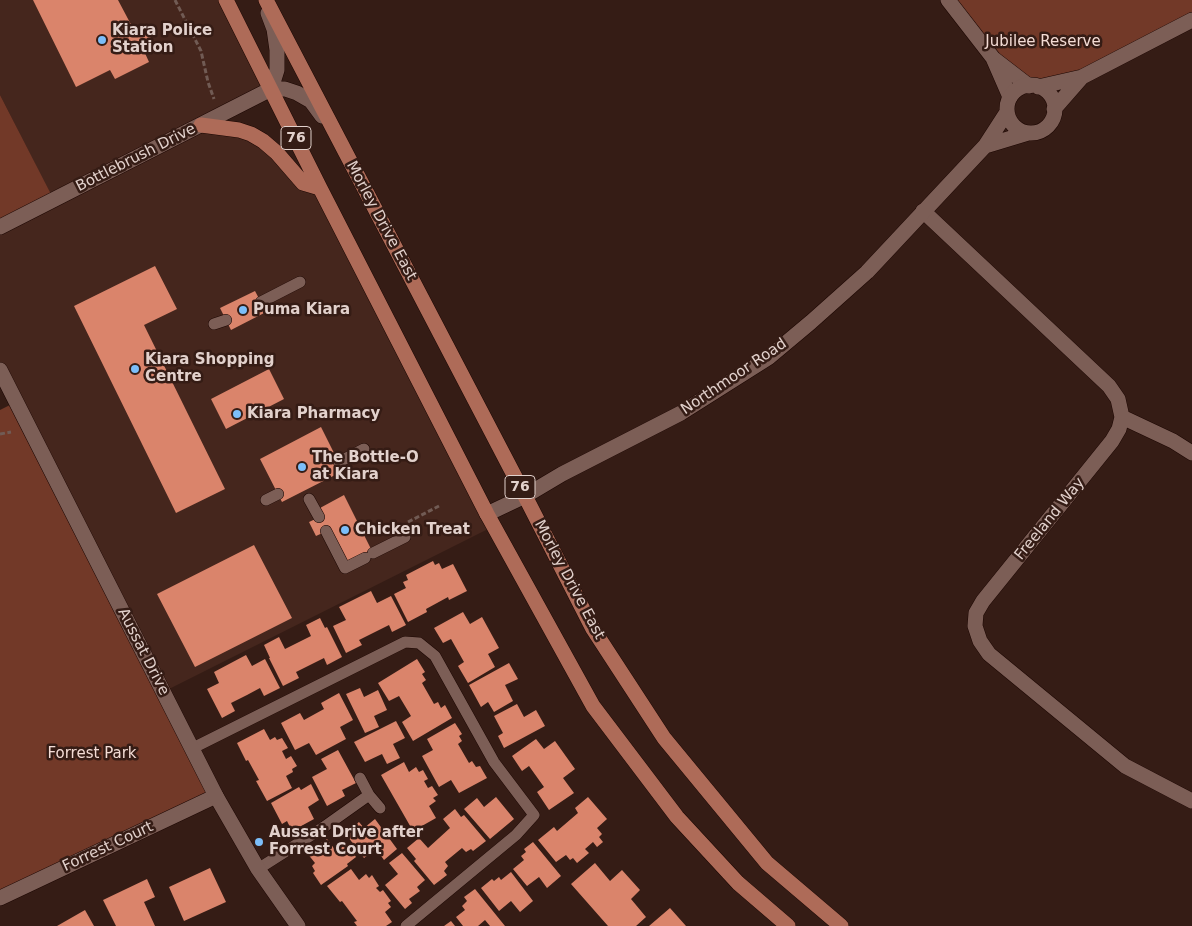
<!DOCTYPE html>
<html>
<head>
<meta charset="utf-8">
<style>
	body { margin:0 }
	canvas { display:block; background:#351c15 }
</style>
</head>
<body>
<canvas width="1192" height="926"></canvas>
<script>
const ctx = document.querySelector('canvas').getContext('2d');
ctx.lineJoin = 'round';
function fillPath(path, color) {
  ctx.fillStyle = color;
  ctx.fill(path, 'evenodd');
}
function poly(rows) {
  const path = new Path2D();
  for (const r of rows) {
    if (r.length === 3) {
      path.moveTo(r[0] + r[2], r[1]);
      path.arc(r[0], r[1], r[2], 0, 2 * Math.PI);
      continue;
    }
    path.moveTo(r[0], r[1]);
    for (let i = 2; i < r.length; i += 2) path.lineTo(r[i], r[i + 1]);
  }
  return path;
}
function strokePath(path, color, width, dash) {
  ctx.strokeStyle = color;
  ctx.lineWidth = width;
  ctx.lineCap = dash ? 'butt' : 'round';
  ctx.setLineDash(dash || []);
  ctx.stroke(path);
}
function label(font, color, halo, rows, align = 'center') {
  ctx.font = font + ' "DejaVu Sans",sans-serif';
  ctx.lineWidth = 5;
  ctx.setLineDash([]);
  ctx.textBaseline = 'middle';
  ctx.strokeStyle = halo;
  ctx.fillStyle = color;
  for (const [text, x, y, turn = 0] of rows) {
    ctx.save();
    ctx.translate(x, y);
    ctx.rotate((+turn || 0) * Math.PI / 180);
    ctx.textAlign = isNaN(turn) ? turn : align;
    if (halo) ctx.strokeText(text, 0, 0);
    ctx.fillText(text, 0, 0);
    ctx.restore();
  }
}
const built = poly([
	[0,0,226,0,271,89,202,124,239,130,320,188,494,526,163,692,0,370,0,227,53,199,0,95]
]);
const green = poly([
	[948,0,1192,0,1192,20,1082,77,1029,86],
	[0,95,54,200,0,227],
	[16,402,216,796,0,898,0,410]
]);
const building = poly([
	[33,0,118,0,136,34,146,29,155,46,144,51,149,62,115,79,110,70,76,87],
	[155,266,177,309,144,325,225,489,176,513,74,306],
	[255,291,266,312,231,330,220,308],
	[269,369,284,399,226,429,211,399],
	[321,427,343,471,282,502,260,459],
	[344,495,374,555,347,565,329,530,316,536,309,522,324,515,320,508],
	[254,545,292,618,195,667,157,594],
	[433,561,435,565,439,563,442,569,453,564,467,591,449,600,448,597,426,609,427,612,408,622,394,594,406,588,403,582,408,580,406,575],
	[371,591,377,603,391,596,406,625,392,632,389,625,359,640,362,645,346,653,333,626,346,620,339,607],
	[463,612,470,624,482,617,499,648,488,654,495,667,468,683,458,666,464,662,451,639,443,643,434,628],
	[320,618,325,628,327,627,342,657,327,665,324,658,296,672,299,678,283,686,269,658,270,658,264,645,279,637,285,649,311,636,306,625],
	[246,655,252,666,265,659,280,688,264,696,260,688,247,695,231,703,235,711,222,718,207,689,219,683,214,672],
	[417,659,425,672,422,674,426,680,422,683,434,704,438,702,441,708,445,705,452,718,413,741,402,722,411,716,399,696,389,701,378,683],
	[509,663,518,679,505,685,513,701,494,712,488,702,481,707,469,685],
	[360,688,364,697,378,690,387,710,374,716,379,727,365,733,346,694],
	[339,693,353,720,340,727,346,739,316,755,309,743,295,750,281,723,300,713,304,720,324,709,321,703],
	[517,704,524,717,536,710,545,726,504,748,498,736,503,733,494,716],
	[396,721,405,738,393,744,400,758,387,764,382,754,365,762,354,742],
	[455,723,462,734,459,736,462,741,458,744,469,763,472,761,476,767,480,766,487,778,459,793,451,780,439,787,422,756,433,750,427,739],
	[264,729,270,740,275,737,277,740,282,738,288,748,282,751,286,759,291,756,297,766,292,769,293,772,286,776,292,788,267,801,256,781,259,780,248,760,246,761,237,743],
	[536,739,544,749,555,741,575,769,563,778,574,793,549,810,537,792,544,787,529,766,522,771,512,756],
	[338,750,356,783,342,790,345,796,327,806,312,777,327,769,321,759],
	[404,762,409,772,416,767,419,772,423,770,428,779,424,781,428,788,432,786,438,795,433,798,436,801,429,806,436,818,413,831,381,775],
	[311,784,319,800,308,807,314,819,292,831,287,821,282,824,271,803,299,787,301,790],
	[496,797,514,819,490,839,464,809,477,798,484,807],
	[588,797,607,819,597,828,602,834,599,837,603,842,597,847,593,842,585,849,589,853,577,863,573,858,570,860,566,855,556,862,538,840,554,827,557,831,578,813,575,808],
	[455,809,461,817,464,815,486,841,473,851,471,849,466,852,462,848,445,862,448,866,444,871,447,875,434,885,414,861,416,859,407,848,419,838,428,848,450,828,443,819],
	[375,819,397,849,384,860,376,849,364,858,345,833,359,822,364,828],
	[327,839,336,851,347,844,356,857,347,864,348,866,321,885,313,873,315,871,312,866,315,863,307,853],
	[533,842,561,876,547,888,539,877,527,886,513,869,524,860,521,856,526,852,524,849],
	[402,853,425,880,417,887,420,891,409,899,412,903,405,909,385,885,398,874,389,863],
	[595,863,610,881,622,870,640,890,631,899,646,917,636,926,608,926,571,884],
	[210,868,226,902,184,921,169,887],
	[351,869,359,880,366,874,369,878,372,875,379,886,376,888,380,892,383,890,391,901,388,903,391,907,385,912,392,922,386,926,357,926,354,922,357,921,342,901,340,902,327,886],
	[511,872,533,901,520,912,511,901,499,911,481,888,492,879,494,881,499,877,501,880],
	[147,879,155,897,144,902,155,926,116,926,103,900],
	[475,889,505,926,490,926,485,920,478,926,463,926,456,917,465,910,462,906,467,901,464,897],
	[670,908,686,926,649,926],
	[85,910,94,926,57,926],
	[451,921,455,926,444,926]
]);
const path = poly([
	[175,0,201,51,208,82,214,99],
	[0,434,11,432],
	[408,522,439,506]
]);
const service = poly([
	[261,302,300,282],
	[214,324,226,320],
	[339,462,364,449],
	[309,499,319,517],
	[266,500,278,494],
	[326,531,345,568,365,558],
	[373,553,405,537],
	[191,749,405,642,419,643,435,656,494,762,534,815,516,835,406,926],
	[360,778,369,795,380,808],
	[258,869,324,827,369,795]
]);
const minor = poly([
	[948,0,993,58,1010,97],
	[994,59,1029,86],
	[923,211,1109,386,1118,399,1122,417,1119,429,1112,441,983,601,976,613,975,626,980,641,989,654,1125,766,1192,801],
	[1122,417,1173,441,1192,453],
	[0,898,216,796]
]);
const tertiary = poly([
	[268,13,274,29,277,50,277,70,271,89],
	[1031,109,24],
	[1038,87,1082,77,1192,20],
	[1054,109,1082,77],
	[985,146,1028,133],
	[0,227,271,89,285,89,297,93,311,101,322,116],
	[0,370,216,796,258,869,298,926],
	[487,514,525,496,562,474,681,413,768,358,811,322,867,272,985,146,1007,112]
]);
const primary = poly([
	[226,0,320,188,487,514,593,706,677,817,738,883,788,926],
	[266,0,525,496,593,629,664,738,767,863,841,926],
	[201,125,239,130,251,134,263,141,277,153,303,183,320,188]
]);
const markers = [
	[102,40,5,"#7cbef9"],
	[243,310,5,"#7cbef9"],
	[135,369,5,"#7cbef9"],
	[237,414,5,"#7cbef9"],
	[302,467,5,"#7cbef9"],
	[345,530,5,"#7cbef9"],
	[259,842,5,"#7cbef9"]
];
const shields = [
	[296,138,30],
	[520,487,30]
];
const shieldNames = [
	["76",296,138],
	["76",520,487]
];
const poiNames = [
	["Kiara Police",112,31],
	["Station",112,48],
	["Puma Kiara",253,310],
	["Kiara Shopping",145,360],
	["Centre",145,377],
	["Kiara Pharmacy",247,414],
	["The Bottle-O",312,458],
	["at Kiara",312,475],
	["Chicken Treat",355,530],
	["Aussat Drive after",269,833],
	["Forrest Court",269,850]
];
const parkNames = [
	["Jubilee Reserve",1043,42],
	["Forrest Park",92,754]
];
const streetNames = [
	["Bottlebrush Drive",136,158,-27],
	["Morley Drive East",381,221,62],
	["Northmoor Road",734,377,-34],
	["Freeland Way",1050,519,-51],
	["Morley Drive East",569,580,62],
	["Aussat Drive",143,652,63],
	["Forrest Court",108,847,-25]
];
fillPath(built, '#45261d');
fillPath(green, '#723928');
fillPath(building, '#da846b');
strokePath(service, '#1c0602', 12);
strokePath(minor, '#1c0602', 16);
strokePath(tertiary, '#1c0602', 16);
strokePath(primary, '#1c0602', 16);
strokePath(path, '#715b54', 3, [5, 2.5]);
strokePath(service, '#7c5e56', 11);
strokePath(minor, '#7c5e56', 15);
strokePath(tertiary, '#7c5e56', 15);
strokePath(primary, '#ae6b58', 15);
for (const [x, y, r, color] of markers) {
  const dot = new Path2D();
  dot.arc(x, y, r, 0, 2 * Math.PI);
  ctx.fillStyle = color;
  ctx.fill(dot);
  strokePath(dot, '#351c15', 2);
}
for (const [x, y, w] of shields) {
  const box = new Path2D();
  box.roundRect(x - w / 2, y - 11.5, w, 23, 4);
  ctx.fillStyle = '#351c15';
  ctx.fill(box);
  strokePath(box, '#e2d1cc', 1);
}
label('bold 14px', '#e2d1cc', null, shieldNames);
label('bold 15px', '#e2d1cc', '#351c15', poiNames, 'left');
label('15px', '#f4dcd5', '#351c15', parkNames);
label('15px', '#e2d1cc', '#351c15', streetNames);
</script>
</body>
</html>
